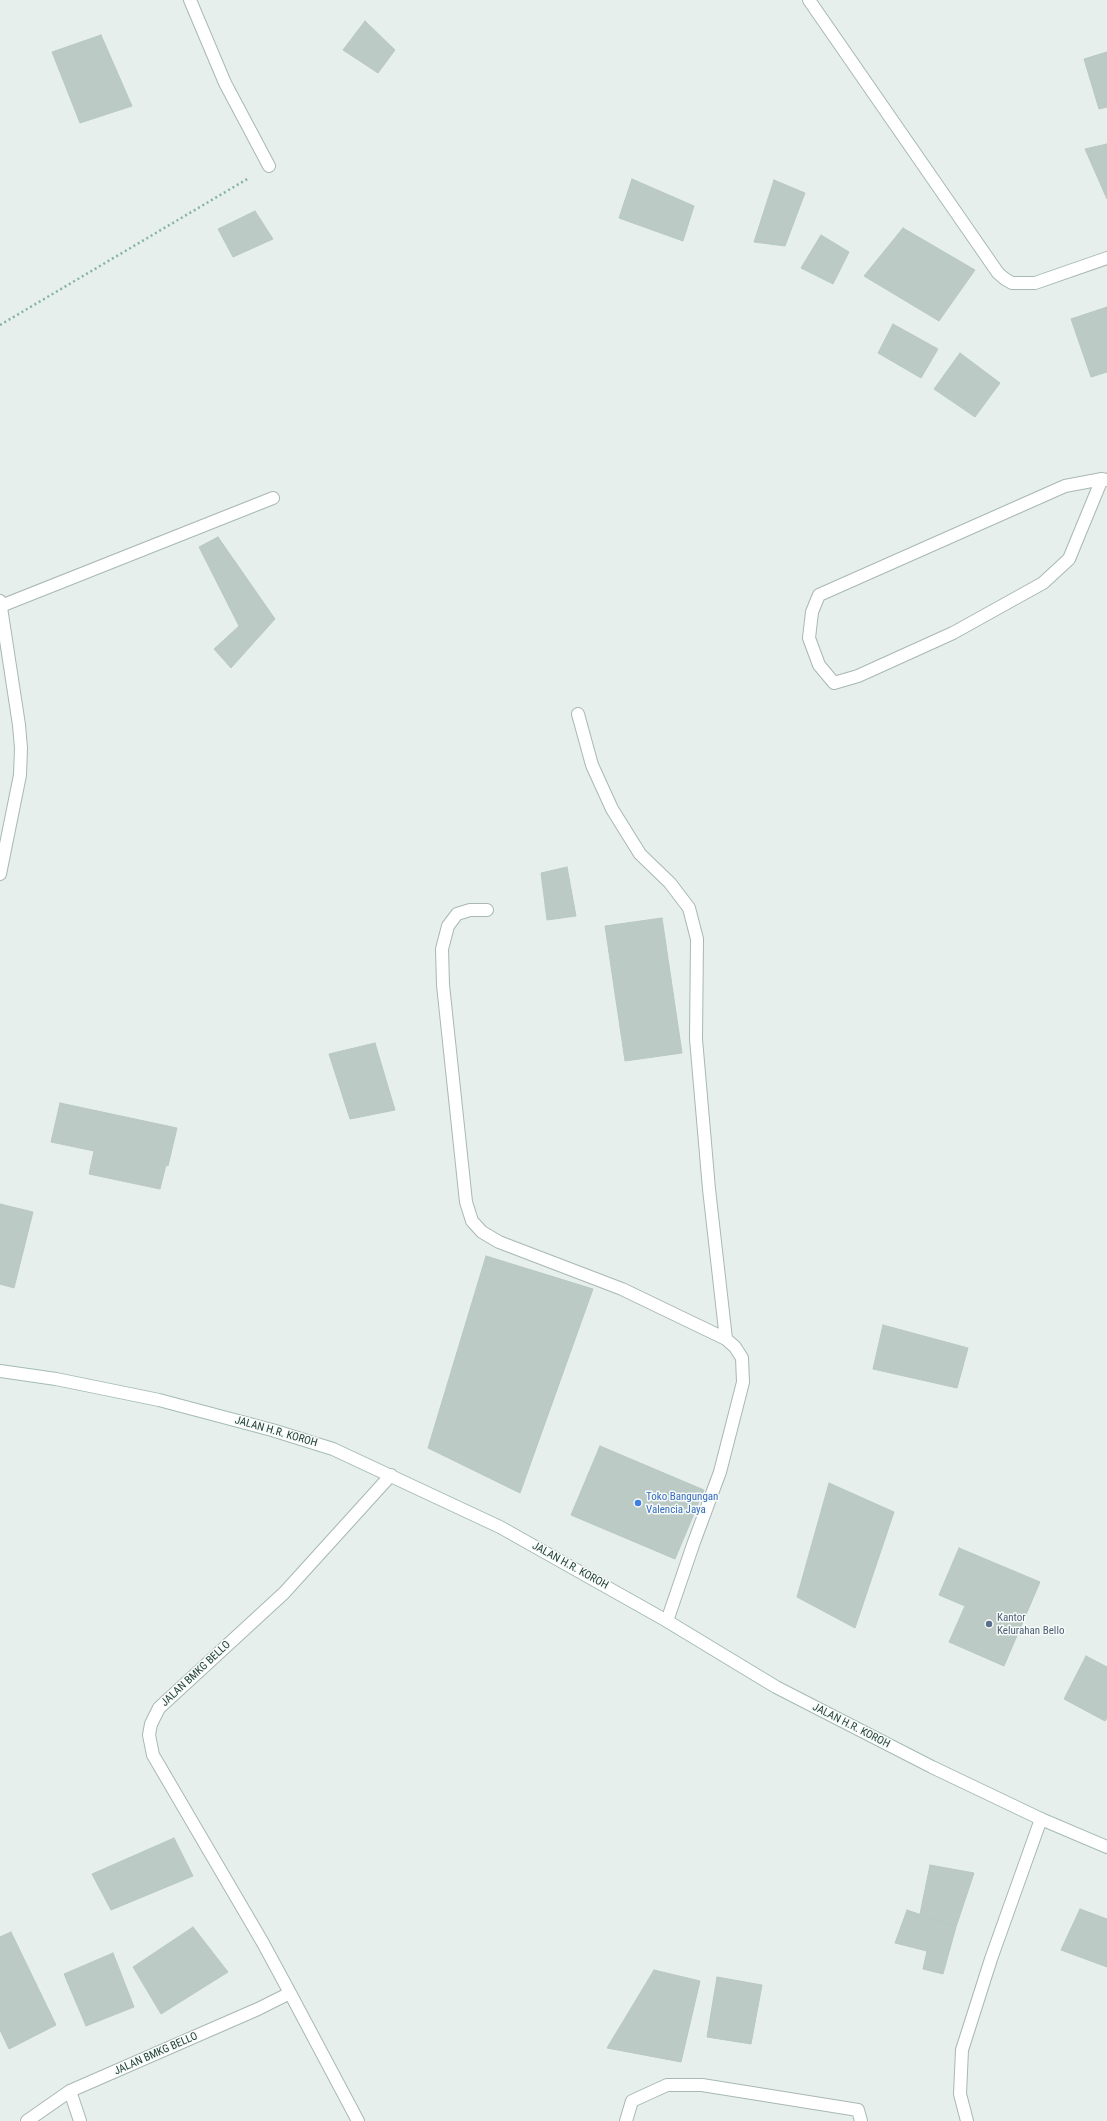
<!DOCTYPE html>
<html>
<head>
<meta charset="utf-8">
<style>
	body { margin:0 }
	canvas { display:block; background:#e6efeb }
</style>
</head>
<body>
<canvas width="1107" height="2121"></canvas>
<script>
const ctx = document.querySelector('canvas').getContext('2d');
ctx.lineJoin = 'round';
function fillPath(path, color) {
  ctx.fillStyle = color;
  ctx.fill(path, 'evenodd');
}
function poly(rows) {
  const path = new Path2D();
  for (const r of rows) {
    path.moveTo(r[0], r[1]);
    for (let i = 2; i < r.length; i += 2) path.lineTo(r[i], r[i + 1]);
  }
  return path;
}
function strokePath(path, color, width, dash) {
  ctx.strokeStyle = color;
  ctx.lineWidth = width;
  ctx.lineCap = dash ? 'butt' : 'round';
  ctx.setLineDash(dash || []);
  ctx.stroke(path);
}
function label(font, color, halo, rows, align = 'center') {
  ctx.font = font + ' "Roboto Condensed",sans-serif';
  ctx.lineWidth = 3;
  ctx.setLineDash([]);
  ctx.textBaseline = 'middle';
  ctx.strokeStyle = halo;
  ctx.fillStyle = color;
  for (const [text, x, y, turn = 0] of rows) {
    ctx.save();
    ctx.translate(x, y);
    ctx.rotate((+turn || 0) * Math.PI / 180);
    ctx.textAlign = isNaN(turn) ? turn : align;
    if (halo) ctx.strokeText(text, 0, 0);
    ctx.fillText(text, 0, 0);
    ctx.restore();
  }
}
const building = poly([
	[365,21,395,50,378,73,343,50,365,21],
	[101,35,132,106,80,123,52,52,101,35],
	[1107,52,1107,107,1099,109,1084,59,1107,52],
	[1107,144,1107,199,1085,149,1107,144],
	[632,179,694,206,683,241,619,218,632,179],
	[774,180,805,193,785,246,754,242,774,180],
	[255,211,273,239,233,257,218,229,255,211],
	[903,228,975,270,939,321,864,276,903,228],
	[821,235,849,252,833,284,801,268,821,235],
	[1107,307,1107,372,1091,377,1071,319,1107,307],
	[893,324,938,349,921,378,878,353,893,324],
	[960,353,1000,383,975,417,934,389,960,353],
	[218,537,275,619,231,668,214,649,239,626,199,547,218,537],
	[567,867,576,916,547,920,541,873,567,867],
	[662,918,682,1053,625,1061,605,926,662,918],
	[375,1043,395,1110,350,1119,329,1054,375,1043],
	[60,1103,177,1128,168,1166,166,1165,160,1189,89,1174,94,1151,51,1142,60,1103],
	[0,1204,33,1212,14,1288,0,1284,0,1204],
	[486,1256,593,1289,520,1493,428,1448,486,1256],
	[883,1325,968,1348,957,1388,873,1369,883,1325],
	[600,1446,704,1490,675,1559,571,1515,600,1446],
	[829,1483,894,1512,855,1628,797,1597,829,1483],
	[959,1548,1040,1582,1004,1666,949,1642,965,1606,939,1595,959,1548],
	[1086,1656,1107,1667,1107,1718,1105,1721,1064,1699,1086,1656],
	[174,1838,193,1876,111,1910,92,1874,174,1838],
	[930,1865,974,1873,956,1927,920,1914,930,1865],
	[1080,1909,1107,1919,1107,1967,1061,1950,1080,1909],
	[907,1910,956,1927,943,1974,923,1969,927,1951,895,1943,907,1910],
	[193,1927,228,1972,161,2014,133,1967,193,1927],
	[11,1932,56,2025,9,2049,0,2030,0,1937,11,1932],
	[113,1953,134,2007,86,2026,64,1974,113,1953],
	[654,1970,700,1981,681,2062,607,2048,654,1970],
	[717,1977,762,1985,751,2044,707,2037,717,1977]
]);
const path = poly([
	[0,325,249,178]
]);
const lane = poly([
	[1,606,273,498],
	[626,2121,632,2101,667,2085,702,2085,858,2110,861,2121]
]);
const street = poly([
	[190,0,225,83,269,166],
	[809,0,998,273,1005,279,1012,283,1035,283,1107,258],
	[1102,479,1069,559,1043,583,953,633,858,676,834,683,819,665,809,638,812,612,819,595,1065,486,1102,479,1107,480],
	[0,601,19,725,21,748,20,775,0,874],
	[578,714,592,765,612,809,640,854,670,883,689,908,697,939,696,1039,709,1189,726,1339],
	[487,910,470,910,457,914,448,926,442,949,443,985,466,1202,472,1221,482,1232,499,1242,622,1289,726,1339,735,1347,742,1358,743,1382,740,1394,720,1472,694,1542,667,1621],
	[290,1993,358,2121],
	[70,2091,80,2121],
	[27,2121,70,2091,258,2009,290,1993,263,1943,153,1755,149,1735,151,1724,159,1708,284,1593,391,1475],
	[967,2121,960,2094,962,2050,991,1959,1041,1819]
]);
const secondary = poly([
	[0,1371,56,1379,159,1400,272,1430,333,1449,500,1527,667,1621,776,1687,932,1767,1041,1819,1107,1847]
]);
const markers = [
	[638,1503,4,"#3f7fe0"],
	[989,1624,4,"#5c6f8a"]
];
const streetNames = [
	["JALAN H.R. KOROH",276,1432,16],
	["JALAN H.R. KOROH",570,1566,29],
	["JALAN BMKG BELLO",196,1674,-43],
	["JALAN H.R. KOROH",851,1726,27],
	["JALAN BMKG BELLO",156,2054,-24]
];
const shopNames = [
	["Toko Bangungan",646,1497],
	["Valencia Jaya",646,1510]
];
const serviceNames = [
	["Kantor",997,1618],
	["Kelurahan Bello",997,1631]
];
fillPath(building, '#bbcac4');
strokePath(building, '#b8c9c2', 1);
strokePath(lane, '#a8b8b2', 14);
strokePath(street, '#a8b8b2', 14);
strokePath(secondary, '#a4bbb3', 14);
strokePath(path, '#86b3a5', 2.5, [2, 3]);
strokePath(lane, '#fff', 12);
strokePath(street, '#fff', 12);
strokePath(secondary, '#fff', 12);
for (const [x, y, r, color] of markers) {
  const dot = new Path2D();
  dot.arc(x, y, r, 0, 2 * Math.PI);
  ctx.fillStyle = color;
  ctx.fill(dot);
  strokePath(dot, '#f7fbf9', 1.5);
}
label('11px', '#24423a', '#f7fbf9', streetNames);
label('11px', '#366cbe', '#f7fbf9', shopNames, 'left');
label('11px', '#4e5e75', '#f7fbf9', serviceNames, 'left');
</script>
</body>
</html>
